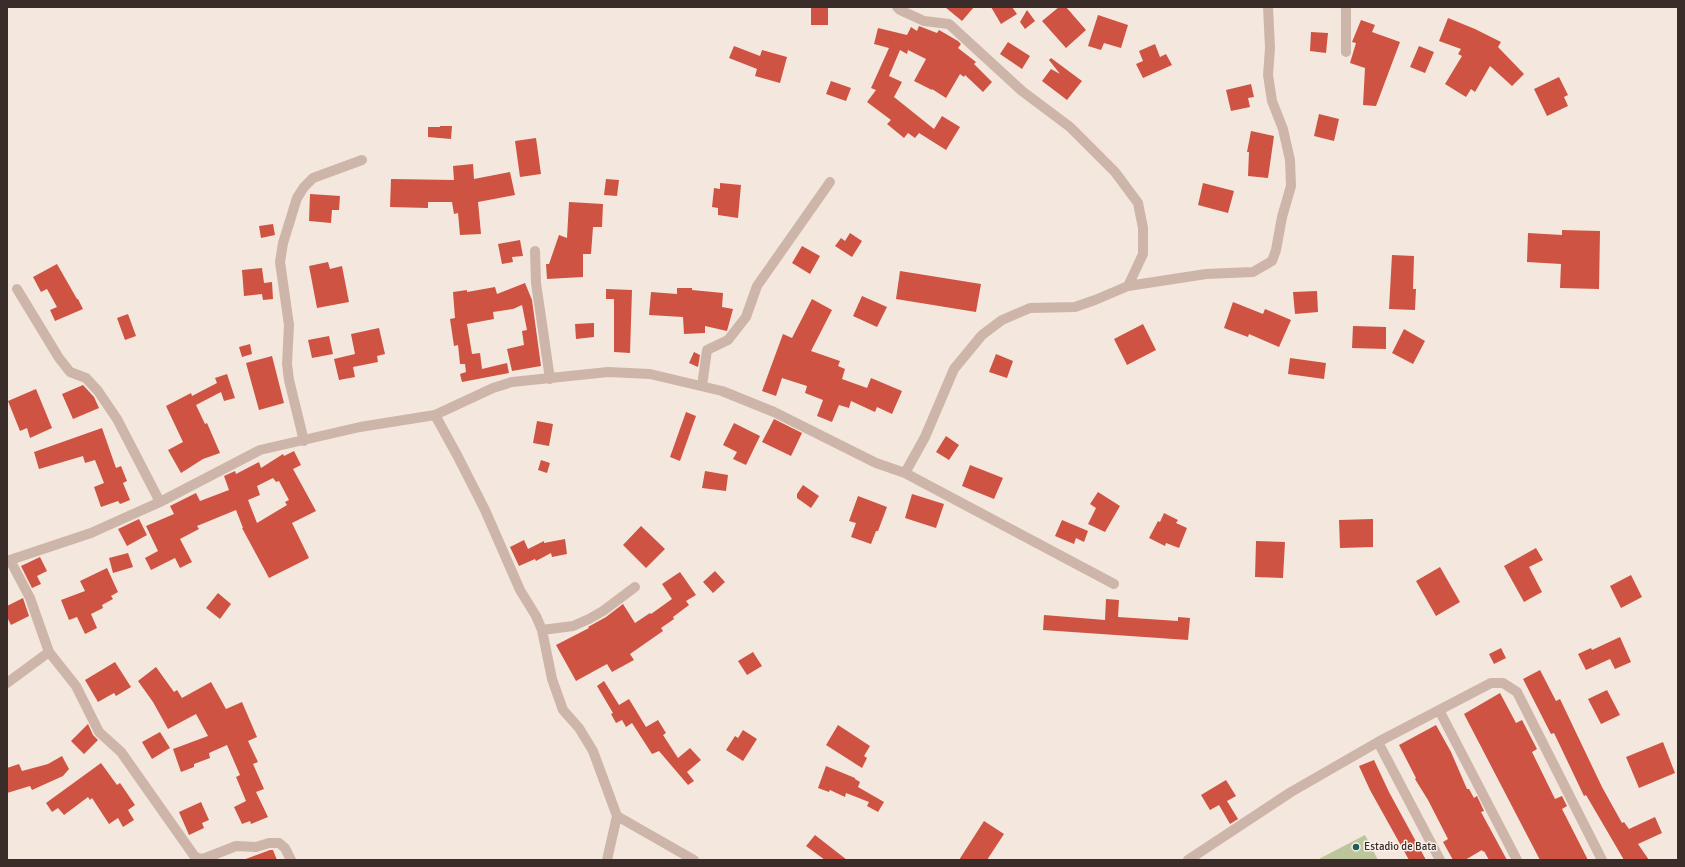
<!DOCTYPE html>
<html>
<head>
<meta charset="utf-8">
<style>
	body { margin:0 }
	#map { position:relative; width:1685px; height:867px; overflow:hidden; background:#f4e7de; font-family:Signika,sans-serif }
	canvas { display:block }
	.frame { position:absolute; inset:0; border:8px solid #3a2c29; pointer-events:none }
</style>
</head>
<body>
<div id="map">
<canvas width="1685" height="867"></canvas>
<div class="frame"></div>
</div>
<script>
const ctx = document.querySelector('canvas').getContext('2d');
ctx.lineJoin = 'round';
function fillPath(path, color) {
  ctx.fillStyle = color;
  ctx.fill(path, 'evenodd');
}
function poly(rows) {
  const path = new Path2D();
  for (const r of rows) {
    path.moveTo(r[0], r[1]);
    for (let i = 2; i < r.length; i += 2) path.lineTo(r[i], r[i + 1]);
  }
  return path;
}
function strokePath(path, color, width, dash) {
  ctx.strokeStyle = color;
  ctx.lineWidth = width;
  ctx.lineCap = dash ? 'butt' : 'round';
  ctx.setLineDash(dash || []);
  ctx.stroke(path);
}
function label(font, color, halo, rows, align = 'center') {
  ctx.font = font + ' Signika,sans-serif';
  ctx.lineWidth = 3;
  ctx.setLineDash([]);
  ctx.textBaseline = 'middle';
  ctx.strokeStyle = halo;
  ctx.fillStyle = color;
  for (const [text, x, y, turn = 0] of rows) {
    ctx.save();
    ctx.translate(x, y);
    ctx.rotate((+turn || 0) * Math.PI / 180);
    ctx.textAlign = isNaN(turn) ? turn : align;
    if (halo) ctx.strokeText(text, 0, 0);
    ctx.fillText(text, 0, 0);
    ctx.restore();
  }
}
const green = poly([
	[1365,835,1378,860,1317,860]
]);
const building = poly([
	[945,7,974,7,962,21],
	[991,7,1012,7,1017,14,1001,24],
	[1059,7,1066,7,1086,30,1066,48,1042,21],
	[811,8,828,8,828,25,811,25],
	[1027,10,1035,21,1025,29,1020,22],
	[1098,15,1128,25,1121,48,1104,43,1101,50,1088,46],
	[1448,18,1475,29,1501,42,1498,47,1524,74,1512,86,1490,66,1475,92,1471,89,1466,97,1445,84,1462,56,1458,54,1461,49,1439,41],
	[1361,20,1375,25,1372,32,1400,42,1376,106,1363,105,1365,68,1350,63,1356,43,1352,42],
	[919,26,937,33,939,30,958,41,961,44,958,48,976,62,974,64,992,82,983,92,965,75,964,77,960,74,946,98,932,89,932,90,914,81,926,59,908,50,907,54,900,50,889,76,902,82,894,97,934,129,942,116,960,127,946,150,919,133,915,138,908,133,904,138,887,124,891,120,867,102,876,90,871,88,889,48,874,44,878,28,907,35,911,27,917,31],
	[1311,32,1328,33,1326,53,1310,51],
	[1008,42,1030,56,1022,69,1000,54],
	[1155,44,1160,57,1166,54,1172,65,1143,78,1136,64,1143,61,1139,51],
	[734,46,760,56,762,50,787,57,780,83,755,76,757,69,729,58],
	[1419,46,1434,52,1425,73,1410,67],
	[1051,58,1082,81,1067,100,1042,81,1051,69,1060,74,1049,60],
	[1559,77,1568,95,1564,97,1568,106,1547,116,1534,89],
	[831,81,851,88,846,101,826,94],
	[1251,84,1254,97,1248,98,1250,107,1231,111,1226,90],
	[1319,114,1339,119,1334,141,1314,136],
	[440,126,452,126,451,139,428,137,428,127,440,127],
	[1251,131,1274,136,1268,178,1248,176,1249,152,1247,152],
	[536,138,541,174,520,177,515,141],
	[473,164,474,179,510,172,515,195,478,202,481,234,460,235,458,213,454,214,452,202,428,202,428,208,390,207,391,179,454,180,453,166],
	[606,179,619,180,617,196,604,195],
	[720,183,741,185,738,218,718,215,718,208,712,207,714,188,720,189],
	[1203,183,1234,191,1228,213,1198,205],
	[310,194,340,196,339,210,332,210,331,223,309,221],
	[569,202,603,204,602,227,593,227,591,254,583,254,583,277,547,279,546,264,549,264,559,235,567,238],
	[273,224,275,235,261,238,259,226],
	[1562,230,1600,231,1599,289,1560,288,1561,264,1527,262,1528,233,1562,235],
	[850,233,862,241,852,257,835,246,841,238,845,241],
	[520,240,523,256,512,257,513,262,502,264,498,244],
	[802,246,820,256,810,274,792,263],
	[1392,255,1414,256,1413,289,1416,289,1415,310,1389,309],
	[328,262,330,269,342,266,349,302,317,308,309,266],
	[57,264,77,299,78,299,83,309,55,321,50,310,57,307,47,289,41,292,33,277],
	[262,268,264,283,272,282,273,299,263,300,262,294,244,296,242,270],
	[900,271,981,284,976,312,896,299],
	[525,283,532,300,541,366,512,371,507,349,524,345,522,331,527,330,522,305,513,309,493,312,494,319,467,324,472,354,480,353,482,369,507,363,509,373,462,382,460,374,466,372,465,364,460,364,458,345,454,346,450,319,455,318,453,292,467,290,467,292,495,287,497,294],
	[677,288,692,288,692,290,723,293,722,307,733,309,727,331,705,326,705,333,684,334,683,317,649,315,651,292,677,294],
	[606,289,632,290,630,353,614,352,614,299,606,299],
	[1317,291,1318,312,1295,314,1293,292],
	[862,296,887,307,877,327,853,316],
	[812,299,832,310,811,351,840,361,838,366,845,369,842,379,867,388,871,378,902,391,892,414,877,407,875,412,851,401,849,408,839,405,832,422,817,416,823,400,805,393,807,386,782,378,776,396,762,391,783,334,792,338],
	[1233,302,1263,314,1265,309,1291,320,1279,347,1249,334,1248,337,1224,328],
	[128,314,136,336,125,340,117,318],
	[594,323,594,337,576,339,575,324],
	[1143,324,1156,350,1127,365,1114,339],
	[1353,326,1386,327,1386,349,1352,348],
	[379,328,385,354,377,356,378,362,353,367,355,377,339,380,334,359,355,354,351,334],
	[1404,329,1425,341,1413,364,1392,353],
	[329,336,333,354,312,358,308,340],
	[250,344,252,354,242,357,239,347],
	[694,352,700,355,698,367,689,363],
	[996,354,1013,361,1007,378,989,372],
	[272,356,284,403,259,410,246,363],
	[1290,358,1326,363,1324,379,1288,374],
	[227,374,235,398,224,401,221,392,196,405,205,424,207,423,220,453,203,459,181,473,168,450,183,442,166,406,191,393,192,396,217,383,215,378],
	[83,385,94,397,99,408,73,419,62,394],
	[36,389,52,428,30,438,27,428,20,431,8,401],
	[686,412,696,416,680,461,670,457],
	[774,419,802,433,791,456,762,442],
	[537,421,553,424,549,446,533,443],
	[734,423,760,436,746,465,733,459,737,452,723,445],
	[102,428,116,468,121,466,127,481,123,483,130,500,120,504,118,501,101,507,94,487,104,483,95,460,85,463,83,456,39,469,34,452],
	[946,436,959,445,949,460,936,452],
	[294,451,301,465,293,469,316,511,292,523,309,558,269,578,242,528,243,528,236,510,197,526,199,529,180,539,192,562,180,568,175,558,151,570,145,558,158,551,146,526,174,514,170,506,196,493,200,501,229,490,224,476,235,471,236,474,259,462,261,468,283,454,284,456],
	[273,478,276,482,279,481,289,500,285,502,287,505,257,523,248,500,260,495,257,486],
	[541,460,550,463,547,473,538,470],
	[970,465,1003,478,994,499,962,486],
	[705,471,728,475,726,491,702,488],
	[803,485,819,496,811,508,797,498,797,494],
	[1098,492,1120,506,1105,532,1088,524,1096,508,1090,504],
	[912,494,944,504,936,528,905,518],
	[858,496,887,507,878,531,876,531,871,544,851,537,856,523,849,521],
	[1164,513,1178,520,1176,523,1187,528,1179,548,1166,543,1165,546,1149,538,1158,521,1160,522],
	[139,519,147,535,127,546,118,529],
	[1373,519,1373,547,1340,548,1339,520],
	[1062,520,1088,531,1084,542,1076,538,1074,544,1055,536],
	[641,526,665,549,646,568,623,545],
	[565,539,567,554,552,557,551,553,536,561,535,559,519,566,510,547,524,540,528,549,544,541,544,543],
	[1256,541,1285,542,1283,578,1255,577],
	[1536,548,1543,560,1529,567,1542,592,1524,602,1504,566],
	[128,553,133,567,113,573,109,558],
	[40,557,47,571,37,576,41,584,32,588,21,566],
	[1440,567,1460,602,1436,616,1416,581],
	[107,568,118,592,111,596,113,599,102,605,103,608,91,614,97,628,85,634,77,617,69,620,61,600,85,591,80,581],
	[715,571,725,582,713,593,703,582],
	[680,572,696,595,686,601,689,605,673,617,674,619,661,628,663,631,630,654,634,660,612,672,607,664,576,681,556,645,589,628,588,627,606,617,623,604,635,623,650,613,651,614,672,599,662,584],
	[1631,575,1642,597,1621,608,1610,586],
	[218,593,231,604,220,619,206,608],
	[23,598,29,616,11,625,7,617,7,606],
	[1106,599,1119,600,1118,617,1178,621,1178,617,1190,618,1188,640,1043,630,1044,615,1105,620],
	[1620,637,1631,662,1615,669,1610,659,1586,670,1578,654,1591,648,1592,650],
	[1501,648,1506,658,1494,664,1489,654],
	[753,652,762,666,747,675,738,661],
	[115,662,131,687,116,696,114,693,98,702,85,680],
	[156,667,174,692,177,690,182,698,211,682,226,709,242,702,257,737,248,741,258,762,253,764,264,789,256,792,268,817,251,824,250,821,242,824,234,807,246,801,236,777,240,775,227,745,209,753,210,758,194,764,194,767,181,772,173,749,208,736,196,714,168,729,153,702,138,681],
	[1540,670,1556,701,1560,699,1602,787,1622,823,1624,822,1629,829,1655,817,1662,833,1638,844,1649,860,1624,860,1586,795,1584,796,1554,733,1551,734,1523,679],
	[604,681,619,705,629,699,646,727,658,720,666,733,663,735,678,758,690,748,701,760,687,772,694,781,688,785,659,751,652,754,632,723,626,727,622,720,616,723,611,714,613,713,597,686],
	[1607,690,1620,715,1601,724,1588,699],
	[1500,693,1516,723,1522,720,1537,749,1532,752,1555,799,1562,796,1567,806,1562,809,1588,860,1540,860,1528,837,1464,714],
	[88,724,93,735,98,740,84,754,71,741],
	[838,725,870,746,864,756,867,758,862,768,826,745],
	[1436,725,1451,752,1467,789,1469,789,1474,798,1477,796,1484,811,1481,812,1507,860,1489,860,1484,851,1483,852,1482,850,1465,860,1453,860,1443,842,1448,839,1428,800,1415,779,1416,778,1399,745],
	[743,730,757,739,743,761,726,750,735,736,738,738],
	[160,732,170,748,152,759,142,742],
	[1663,742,1675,773,1639,788,1626,757],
	[62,756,69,769,63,776,32,790,30,786,7,793,7,768,19,764,22,771,48,764],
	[1374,760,1389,792,1426,860,1409,860,1370,790,1359,766],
	[101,763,117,785,120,783,135,805,128,810,134,820,123,827,118,818,109,824,92,798,90,800,88,797,64,815,58,808,52,812,46,803],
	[826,766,855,778,855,779,860,782,858,787,884,802,878,812,867,806,869,802,846,793,845,797,830,790,829,792,818,788],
	[1226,780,1236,796,1227,801,1238,819,1230,824,1219,805,1210,810,1201,795],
	[201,802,209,820,202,823,204,828,189,835,179,812],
	[984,821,1004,834,987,860,959,860],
	[815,835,847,860,825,860,806,846],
	[270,850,273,850,277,860,243,860]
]);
const minor = poly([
	[897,7,900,10,924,21,949,24,1022,91,1070,127,1115,172,1138,203,1143,228,1143,254,1128,286],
	[1346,7,1346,52],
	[535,251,536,283,550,379],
	[17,289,59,358,70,372,86,378,98,391,117,419,160,502],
	[702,386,707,350,728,340,746,317,757,286,830,182],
	[435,415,457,455,485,510,520,590,536,616,542,630,552,679,563,710,579,728,593,751,617,816,607,860],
	[304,441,289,380,287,364,289,325,280,262,283,243,297,198,304,187,313,178,362,160],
	[905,473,1114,584],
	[10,560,30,598,49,652,76,686,99,732,121,752,195,857,203,859,236,846,256,847,269,843,279,843,285,848,291,860],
	[7,561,91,533,160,502,260,450,360,427,435,415,493,388,512,382,608,372,650,374,722,391,774,412,876,463,905,473,925,437,954,369,982,335,1002,320,1030,308,1075,307,1095,300,1128,286,1206,274,1253,272,1272,261,1276,250,1282,217,1291,186,1290,160,1283,129,1272,101,1268,75,1270,48,1268,7],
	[542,630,573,626,589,619,603,611,635,587],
	[7,683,49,652],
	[1439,710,1517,860],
	[1378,742,1440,860],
	[617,816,694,860],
	[1188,860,1291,792,1378,742,1491,683,1503,683,1517,692,1602,860]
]);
const markers = [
	[1356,847,4,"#1b5f5b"]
];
const poiNames = [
	["Estadio de Bata",1364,847]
];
fillPath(green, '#bdc59c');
fillPath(building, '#ce5342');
strokePath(minor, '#ceb5a9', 10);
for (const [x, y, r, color] of markers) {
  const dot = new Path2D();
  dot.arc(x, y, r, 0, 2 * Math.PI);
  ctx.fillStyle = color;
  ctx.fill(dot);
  strokePath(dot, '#fbf2eb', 1.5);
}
label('11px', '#3a2c29', '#fbf2eb', poiNames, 'left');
</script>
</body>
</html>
